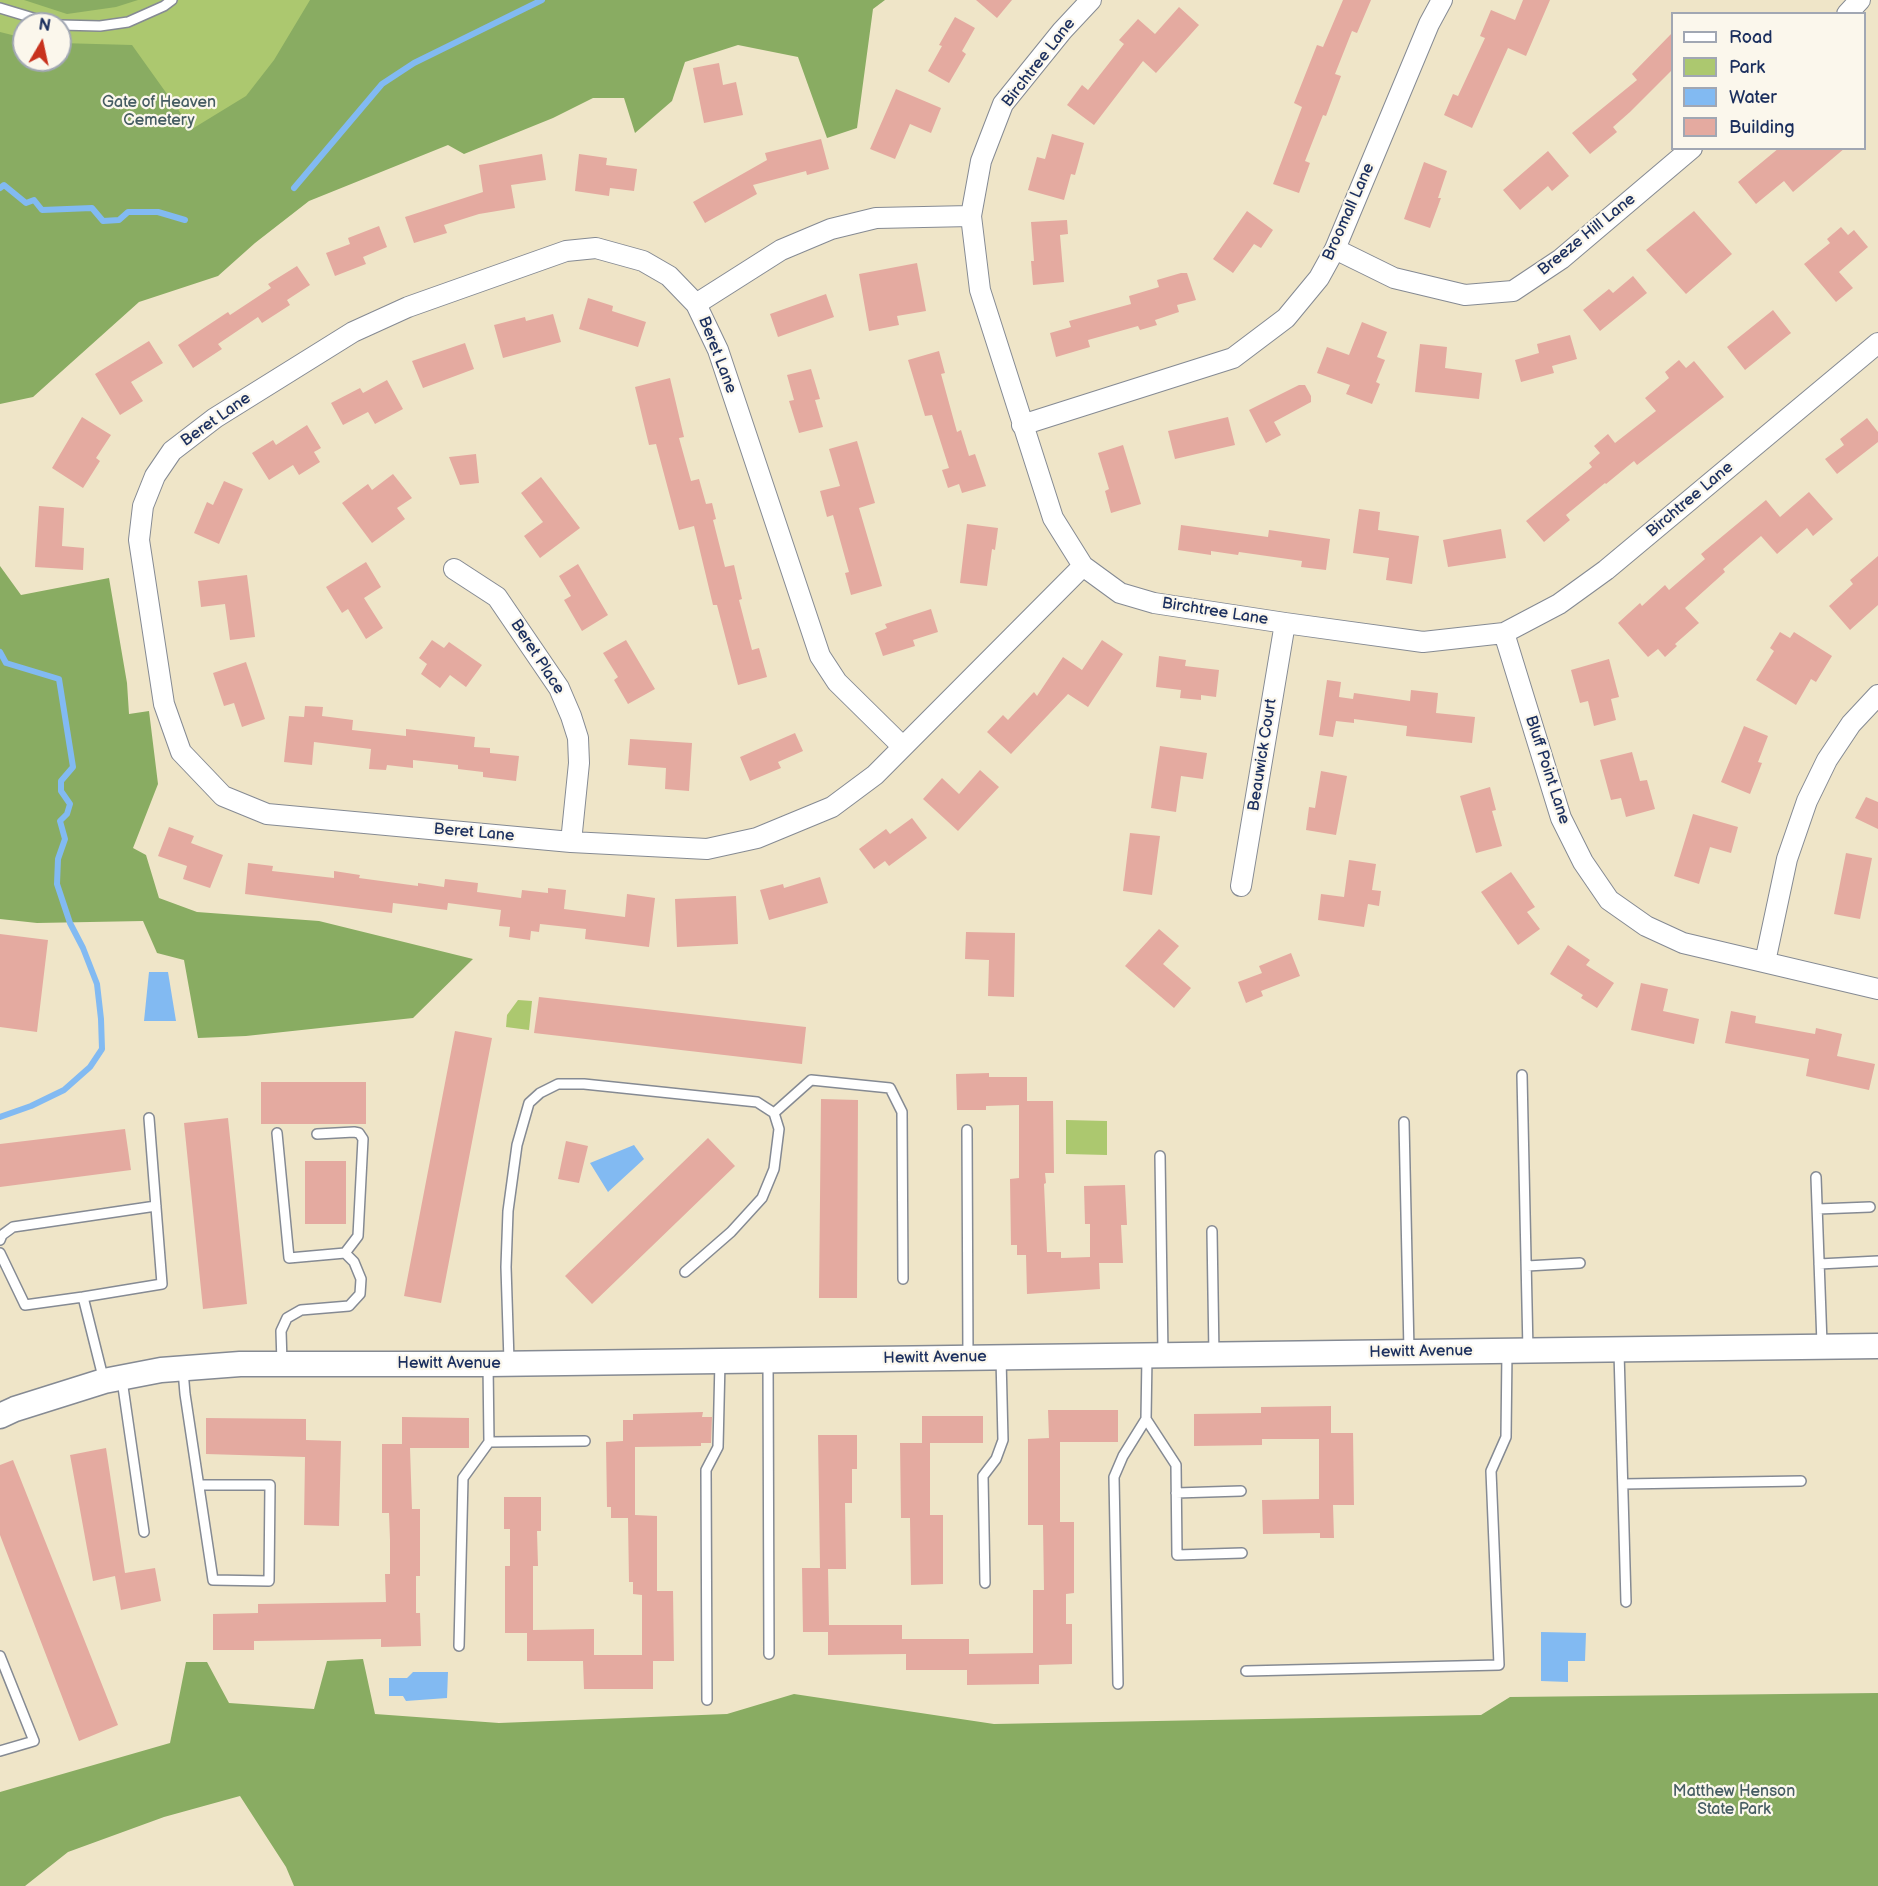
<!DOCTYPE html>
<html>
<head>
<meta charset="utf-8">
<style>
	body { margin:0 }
	#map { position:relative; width:1878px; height:1886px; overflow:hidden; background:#efe5c8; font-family:"Balsamiq Sans",sans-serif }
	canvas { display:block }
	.legend { position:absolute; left:1671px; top:12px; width:195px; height:138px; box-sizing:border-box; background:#fbf7ec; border:2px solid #a1a7b3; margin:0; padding:8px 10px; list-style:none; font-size:18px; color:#1b2f5e }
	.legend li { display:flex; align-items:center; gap:12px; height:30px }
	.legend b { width:30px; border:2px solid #a1a7b3 }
	.north { position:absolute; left:12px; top:12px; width:60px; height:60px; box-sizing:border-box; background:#fbf7ec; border:2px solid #a1a7b3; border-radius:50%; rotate:9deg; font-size:16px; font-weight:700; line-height:24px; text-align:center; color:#1b2f5e }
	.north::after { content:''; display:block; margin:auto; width:21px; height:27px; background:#c8321e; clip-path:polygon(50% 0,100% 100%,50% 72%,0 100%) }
</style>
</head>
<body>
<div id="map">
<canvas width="1878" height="1886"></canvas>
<ul class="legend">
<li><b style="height:8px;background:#fff"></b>Road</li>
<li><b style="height:16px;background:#acc86f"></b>Park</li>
<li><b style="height:16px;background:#82baf2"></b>Water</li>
<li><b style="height:16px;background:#e4aaa0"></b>Building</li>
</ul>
<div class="north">N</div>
</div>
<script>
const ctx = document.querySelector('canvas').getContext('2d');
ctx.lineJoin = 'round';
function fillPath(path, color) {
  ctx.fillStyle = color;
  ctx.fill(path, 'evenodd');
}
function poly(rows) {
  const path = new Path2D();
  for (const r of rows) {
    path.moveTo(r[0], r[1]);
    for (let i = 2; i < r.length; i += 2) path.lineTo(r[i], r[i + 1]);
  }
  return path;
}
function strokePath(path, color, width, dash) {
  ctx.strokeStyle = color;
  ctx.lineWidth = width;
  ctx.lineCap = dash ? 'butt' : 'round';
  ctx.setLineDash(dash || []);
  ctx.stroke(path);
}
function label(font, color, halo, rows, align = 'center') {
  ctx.font = font + ' "Balsamiq Sans",sans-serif';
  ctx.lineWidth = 4.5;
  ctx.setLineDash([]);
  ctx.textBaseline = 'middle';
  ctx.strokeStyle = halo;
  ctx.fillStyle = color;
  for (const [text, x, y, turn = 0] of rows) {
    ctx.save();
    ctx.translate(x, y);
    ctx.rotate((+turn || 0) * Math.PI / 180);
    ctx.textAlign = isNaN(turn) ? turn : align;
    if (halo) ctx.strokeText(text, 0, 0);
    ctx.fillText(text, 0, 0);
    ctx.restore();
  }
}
const green = poly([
	[0,0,619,0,0,382],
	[24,24,60,24,60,60,24,60],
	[518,1000,532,1001,529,1030,506,1027,507,1015],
	[1066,1120,1107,1121,1107,1155,1066,1154]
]);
const forest = poly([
	[24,0,138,0,116,7,67,14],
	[310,0,885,0,873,9,857,128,827,138,798,57,738,45,685,62,672,101,635,133,624,98,593,98,553,118,464,154,448,145,309,201,255,243,218,276,139,302,33,397,0,404,0,32,24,38,24,60,60,60,60,43,132,45,192,129,246,96,274,60],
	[0,566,21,595,109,578,127,683,129,714,149,711,158,784,133,848,146,855,159,898,197,912,319,921,473,959,413,1018,246,1036,198,1038,184,960,157,953,143,921,37,923,0,919],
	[363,1659,375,1714,499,1723,727,1714,794,1694,994,1724,1481,1715,1510,1697,1878,1693,1878,1886,294,1886,286,1867,240,1796,164,1817,68,1852,25,1886,0,1886,0,1792,170,1743,186,1662,207,1662,229,1703,314,1709,327,1661]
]);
const water = poly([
	[149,972,168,972,176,1021,144,1021],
	[634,1145,644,1159,608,1192,590,1163],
	[1541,1632,1586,1633,1585,1661,1568,1661,1568,1682,1541,1681],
	[413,1672,448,1672,447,1698,406,1701,403,1696,389,1696,389,1678,407,1678]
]);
const stream = poly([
	[0,188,4,185,26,203,34,200,42,210,92,208,103,221,119,220,128,212,158,212,185,220],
	[294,188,382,84,414,63,542,0],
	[0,652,6,663,59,679,73,767,61,781,61,791,70,804,67,814,60,821,65,839,58,859,57,884,70,923,83,948,97,984,101,1019,102,1049,90,1067,64,1090,31,1106,0,1117]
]);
const building = poly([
	[976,0,1012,0,997,18],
	[1343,0,1371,0,1357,33,1352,31,1335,74,1341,76,1326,116,1323,115,1305,161,1310,163,1299,193,1273,184,1302,107,1294,103,1317,45,1323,47],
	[1523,0,1550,0,1526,56,1508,48,1472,128,1444,115,1453,94,1458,96,1485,38,1480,36,1491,10,1515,20],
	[1179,7,1199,25,1156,73,1143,61,1094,125,1067,105,1082,85,1088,90,1124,44,1119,40,1138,19,1155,34],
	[955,17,975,28,962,51,966,54,949,83,928,71,942,46,939,45],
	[1672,33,1672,70,1630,112,1613,127,1617,132,1590,154,1572,133,1637,80,1632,74],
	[719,63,723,85,736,82,743,115,704,123,693,68],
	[896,89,941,108,931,133,910,124,895,159,870,149],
	[1052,134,1084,143,1075,175,1071,174,1064,200,1028,190,1037,157,1045,159],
	[821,139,829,169,807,175,806,171,753,185,757,194,705,223,693,202,767,160,765,153],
	[1779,148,1845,148,1793,192,1784,181,1756,204,1738,182],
	[1548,151,1569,176,1552,191,1548,186,1520,210,1503,190],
	[542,154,546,180,511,185,515,208,479,214,444,225,447,233,414,243,405,217,483,192,479,165],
	[579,154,607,158,606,165,637,169,634,191,610,188,609,196,575,191],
	[1424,162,1447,171,1438,198,1441,198,1430,228,1404,219],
	[1247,211,1273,230,1261,248,1254,244,1233,273,1213,259],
	[1694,211,1732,254,1686,294,1646,250],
	[1067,220,1068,234,1060,235,1064,282,1033,285,1031,261,1034,261,1031,222],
	[379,226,387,247,363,257,366,264,335,276,326,253,350,244,348,238],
	[1841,227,1848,235,1854,230,1868,247,1839,272,1853,288,1836,302,1804,264,1830,243,1827,239],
	[917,263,926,311,897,316,899,325,869,331,859,274],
	[297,266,310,285,287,300,290,305,262,323,258,317,218,344,222,349,193,368,178,345,228,312,230,315,271,288,268,284],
	[1181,273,1187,273,1196,300,1177,305,1179,312,1155,320,1157,325,1140,330,1138,326,1088,340,1090,347,1056,357,1050,333,1071,327,1069,321,1131,304,1129,296,1159,287,1157,280],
	[1633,276,1647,293,1600,331,1583,310,1609,289,1613,293],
	[826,294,834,317,778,337,770,314],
	[588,298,613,306,612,311,646,322,638,347,579,329],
	[1773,310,1791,333,1745,370,1727,347],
	[553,314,561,342,503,358,494,325,525,317,526,321],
	[1362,322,1387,332,1377,357,1385,360,1376,382,1380,384,1372,404,1346,394,1350,385,1317,373,1327,347,1349,355],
	[1570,335,1577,359,1552,366,1554,373,1521,382,1515,360,1539,353,1537,344],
	[149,341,163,363,131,382,143,401,120,415,95,374],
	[465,343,474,369,423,388,412,361],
	[1420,344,1447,347,1445,368,1482,373,1479,399,1415,392],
	[939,351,945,373,941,374,957,432,961,430,969,456,975,454,986,486,962,493,959,484,948,488,942,470,949,468,932,415,925,416,908,360],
	[1679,360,1686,368,1694,361,1724,397,1637,465,1634,461,1606,484,1605,483,1566,515,1570,520,1544,542,1526,521,1592,467,1589,463,1600,453,1594,446,1608,434,1615,443,1656,411,1645,398,1669,378,1665,372],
	[811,369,820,399,815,400,823,427,799,433,789,401,794,400,787,375],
	[670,378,684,437,679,438,691,481,699,479,706,504,712,503,716,519,713,520,725,567,734,565,742,599,739,600,752,650,759,648,767,677,738,685,717,605,713,605,694,526,679,530,656,444,649,445,635,387],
	[387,380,403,409,375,424,368,412,343,425,331,403,360,388,363,393],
	[1299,385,1305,385,1311,396,1311,402,1274,422,1281,435,1266,443,1249,410],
	[82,417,111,435,96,458,100,461,83,488,52,468],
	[1228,417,1235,445,1175,459,1168,431],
	[1867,418,1878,432,1878,442,1837,474,1825,459,1844,445,1840,439],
	[307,425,321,448,314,452,320,462,299,475,293,465,269,480,252,453,273,440,276,445],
	[857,441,875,503,859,508,882,586,851,595,845,573,849,572,833,515,827,517,820,491,840,486,829,449],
	[1123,445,1141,504,1111,513,1105,491,1109,489,1098,453],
	[476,454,479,483,460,485,449,457],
	[393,474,412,498,397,508,405,519,372,543,342,503,368,484,372,490],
	[541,477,580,528,540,558,524,536,543,522,521,493],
	[224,481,243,489,219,544,194,533,207,502,213,505],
	[1809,492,1833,519,1813,536,1807,528,1777,554,1761,536,1723,569,1725,572,1685,608,1699,623,1675,644,1677,646,1665,657,1658,649,1648,657,1618,623,1640,603,1642,606,1665,585,1669,590,1705,559,1701,554,1766,500,1780,517],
	[39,506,64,508,62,546,84,548,83,570,35,567],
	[1359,509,1380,512,1378,530,1419,536,1412,584,1386,580,1389,558,1353,553],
	[967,524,998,528,995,550,992,549,987,586,960,583],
	[1181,525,1268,537,1269,530,1330,539,1326,570,1301,567,1302,561,1239,552,1238,555,1211,551,1211,555,1178,550],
	[1501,529,1506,558,1448,567,1443,540],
	[1878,556,1878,605,1850,630,1829,606,1853,584,1850,580],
	[366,562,381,587,364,598,383,628,366,639,348,609,342,613,326,587],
	[578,564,608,615,582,631,564,600,571,596,559,576],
	[247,575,255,637,230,640,225,604,201,607,198,581],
	[931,609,938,632,913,640,915,646,883,656,875,633,887,628,885,624],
	[1780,632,1790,638,1794,632,1832,656,1816,682,1811,679,1796,705,1756,680,1774,651,1770,648],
	[432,640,444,648,449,642,482,665,466,687,450,675,440,688,421,674,427,664,419,658],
	[626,640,655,689,628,704,614,680,618,677,603,653],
	[1102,640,1123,654,1088,707,1068,694,1011,754,987,732,1003,715,1008,720,1034,692,1037,696,1063,657,1082,670],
	[1159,656,1186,660,1185,666,1219,670,1216,697,1201,695,1201,700,1180,698,1181,690,1156,687],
	[1609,659,1619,697,1611,699,1616,720,1594,726,1588,701,1580,703,1571,670],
	[246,662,265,719,242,727,234,703,224,706,213,673],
	[1327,680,1341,682,1339,697,1353,699,1354,693,1410,701,1411,690,1438,693,1436,713,1475,717,1472,743,1406,736,1407,726,1354,719,1354,723,1336,721,1333,737,1319,735],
	[305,706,323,707,322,716,353,720,352,730,406,736,406,729,475,737,474,747,490,748,490,753,519,756,516,781,483,777,483,772,458,769,458,765,413,760,413,768,387,765,386,770,369,769,371,749,314,742,312,765,284,762,289,716,304,717],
	[1744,726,1768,736,1758,762,1762,763,1750,794,1721,782],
	[795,733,803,751,778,762,781,768,750,781,740,757],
	[630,739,692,743,689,791,665,789,666,768,628,765],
	[1160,746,1207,753,1203,779,1181,776,1176,812,1151,808],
	[1632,752,1640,781,1647,780,1655,809,1626,817,1621,798,1611,800,1600,760],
	[980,770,999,787,958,831,923,799,942,778,959,794],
	[1321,771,1347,776,1336,835,1306,830,1309,807,1315,808],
	[1490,787,1496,810,1492,811,1502,846,1476,853,1460,796],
	[1866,797,1878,802,1878,829,1855,818],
	[1693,814,1738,827,1731,853,1710,847,1699,884,1674,876],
	[912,818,927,838,889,866,885,861,874,869,859,849,886,829,890,834],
	[169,827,194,836,191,843,223,855,210,888,183,879,187,866,158,856],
	[1130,833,1160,836,1152,895,1123,891],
	[1846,853,1872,858,1860,919,1834,914],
	[1349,860,1376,864,1372,890,1381,891,1379,906,1368,904,1364,927,1318,920,1321,894,1344,897],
	[248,863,273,866,272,871,334,878,334,871,360,875,359,878,418,886,418,883,444,887,445,879,478,883,477,892,521,898,522,890,548,893,548,888,566,890,564,909,625,917,627,894,655,898,649,947,585,939,586,929,540,924,539,932,531,931,530,940,509,937,510,927,499,926,501,910,448,903,447,910,393,903,392,913,245,894],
	[1511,872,1535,907,1527,912,1540,929,1518,945,1481,892],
	[820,877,828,903,769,920,760,890,783,884,784,888],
	[736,896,738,944,677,947,675,899],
	[1159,929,1179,946,1163,964,1191,988,1174,1008,1125,966],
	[966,932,1015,933,1014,997,988,996,989,960,965,959],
	[0,934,48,940,37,1032,0,1027],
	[1568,945,1590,960,1586,965,1614,983,1597,1008,1581,998,1583,995,1550,974],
	[1291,953,1300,976,1261,991,1263,996,1246,1003,1238,982,1262,973,1259,966],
	[1641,983,1668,989,1663,1011,1699,1019,1694,1044,1631,1030],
	[539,997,806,1027,802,1064,534,1033],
	[1731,1011,1756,1016,1755,1023,1815,1034,1816,1028,1842,1034,1837,1056,1875,1064,1869,1090,1806,1076,1809,1059,1725,1043],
	[455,1031,492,1038,441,1303,404,1296],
	[989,1073,989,1077,1027,1077,1027,1101,1053,1101,1054,1173,1045,1173,1046,1183,1044,1184,1047,1252,1061,1252,1061,1258,1090,1257,1090,1224,1085,1224,1084,1186,1125,1185,1127,1225,1121,1225,1123,1263,1099,1263,1100,1289,1027,1294,1026,1255,1017,1255,1017,1245,1011,1245,1010,1179,1019,1178,1019,1105,986,1106,986,1110,957,1110,956,1074],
	[261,1082,366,1082,366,1124,261,1124],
	[821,1099,858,1100,857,1298,819,1298],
	[228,1118,247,1304,203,1309,184,1123],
	[125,1129,131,1170,0,1187,0,1144],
	[708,1138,735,1166,592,1304,565,1276],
	[566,1141,588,1146,579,1183,558,1179],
	[305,1161,346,1161,346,1224,305,1224],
	[1331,1406,1331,1433,1353,1433,1354,1505,1333,1505,1334,1538,1320,1538,1320,1533,1263,1534,1262,1500,1319,1499,1319,1439,1262,1439,1262,1445,1194,1446,1194,1414,1261,1413,1261,1407],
	[1048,1410,1118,1410,1118,1442,1060,1442,1060,1522,1074,1522,1074,1593,1066,1594,1066,1624,1072,1624,1072,1664,1039,1665,1039,1684,967,1685,967,1670,906,1670,906,1654,828,1655,828,1632,803,1632,802,1568,820,1568,818,1435,857,1435,857,1469,852,1469,852,1503,845,1503,846,1569,828,1569,829,1625,902,1625,902,1639,969,1639,969,1654,1033,1653,1033,1590,1044,1590,1043,1525,1028,1525,1028,1439,1049,1438],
	[703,1412,702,1417,712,1417,711,1443,701,1443,701,1446,635,1447,635,1515,657,1516,657,1591,673,1591,674,1661,653,1661,653,1689,584,1689,583,1661,527,1661,527,1633,505,1633,505,1566,510,1566,510,1529,504,1529,504,1497,541,1497,541,1531,537,1531,538,1566,533,1566,533,1630,594,1629,594,1655,642,1655,642,1595,633,1594,633,1582,629,1582,628,1518,611,1518,611,1507,607,1507,606,1442,623,1441,623,1420,633,1420,633,1414],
	[922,1416,983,1416,983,1443,930,1443,930,1515,943,1515,943,1584,911,1585,910,1518,901,1518,900,1443,922,1443],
	[402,1417,469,1418,469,1448,410,1448,412,1509,420,1509,420,1576,416,1576,416,1613,420,1613,421,1646,381,1647,381,1639,254,1641,254,1650,213,1650,213,1614,258,1613,258,1604,386,1602,385,1574,390,1574,390,1540,389,1513,382,1513,382,1444,402,1444],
	[206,1418,306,1419,306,1440,341,1441,339,1526,304,1525,305,1457,206,1454],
	[106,1448,125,1573,155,1568,161,1601,121,1610,115,1576,93,1581,70,1455],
	[13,1460,118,1725,79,1741,0,1535,0,1465]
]);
const service = poly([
	[0,8,53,24],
	[60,25,100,26,128,22,164,6,172,0],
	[1522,1075,1528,1351],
	[774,1113,811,1080,890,1088,902,1112,903,1279],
	[1404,1122,1409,1351],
	[967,1130,968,1358],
	[277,1133,289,1258,345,1253,354,1262,361,1279,360,1294,349,1306,301,1310,287,1318,281,1331,282,1363],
	[317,1134,354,1132,359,1133,363,1139,358,1236,345,1253],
	[1160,1156,1163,1355],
	[1816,1177,1822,1344],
	[1818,1209,1870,1207],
	[1212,1231,1214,1355],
	[0,1240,2,1235,13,1227,156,1206],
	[0,1253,25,1305,83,1297],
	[1819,1264,1878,1261],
	[1527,1266,1580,1263],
	[1619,1352,1626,1602],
	[768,1360,769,1654],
	[509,1361,506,1267,508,1211,517,1145,529,1103,540,1093,558,1084,584,1084,757,1102,774,1113,779,1129,774,1169,762,1198,731,1232,685,1272],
	[488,1364,489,1442,585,1441],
	[183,1370,185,1394,213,1580,269,1581,270,1485,199,1485],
	[122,1380,144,1532],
	[104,1381,83,1297,162,1284,149,1118],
	[1146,1419,1176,1465,1177,1555,1242,1553],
	[1623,1484,1801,1481],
	[1176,1493,1241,1491],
	[985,1583,983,1476,996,1459,1003,1440,1001,1358],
	[459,1646,463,1478,489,1442],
	[0,1656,34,1741,0,1751],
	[1246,1671,1499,1665,1491,1471,1506,1437,1507,1351],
	[1118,1684,1114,1477,1123,1456,1146,1419,1147,1356],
	[707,1700,706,1470,718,1447,720,1361]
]);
const minor = poly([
	[1091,0,1062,31,1003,104,981,161,971,216,980,290,1053,518,1083,566,1120,593,1154,603,1285,623,1423,642,1504,633,1559,604,1606,570,1878,343],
	[1847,14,1860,0],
	[1335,249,1394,278,1465,295,1513,291,1561,259,1692,148],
	[696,304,781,250,831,229,876,218,971,216],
	[1022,425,1233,358,1286,318,1319,278,1335,249,1429,24,1442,0],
	[454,569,497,597,559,688,571,716,578,738,579,763,571,842],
	[1504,633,1561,818,1583,862,1609,900,1646,926,1683,943,1878,989],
	[902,746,837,682,820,656,718,350,696,304,669,276,643,261,596,248,566,251,408,307,353,332,215,418,172,451,155,476,143,506,139,540,164,704,181,752,223,796,267,814,571,842,707,849,757,838,832,807,875,775,1083,566],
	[1241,886,1285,623],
	[1765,962,1787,859,1807,801,1827,760,1851,724,1878,695]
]);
const tertiary = poly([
	[0,1416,15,1409,104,1381,161,1370,240,1364,488,1364,1878,1346]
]);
const streetNames = [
	["Birchtree Lane",1039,63,-52],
	["Broomall Lane",1349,212,-66],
	["Breeze Hill Lane",1587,235,-39],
	["Beret Lane",717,355,69],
	["Beret Lane",216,420,-35],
	["Birchtree Lane",1690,500,-40],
	["Birchtree Lane",1215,612,9],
	["Beret Place",537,657,57],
	["Beauwick Court",1263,755,-81],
	["Bluff Point Lane",1547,770,72],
	["Beret Lane",474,833,5],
	["Hewitt Avenue",1421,1352,-1],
	["Hewitt Avenue",935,1358,-1],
	["Hewitt Avenue",449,1364]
];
const parkNames = [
	["Gate of Heaven",159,103],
	["Cemetery",159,121],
	["Matthew Henson",1734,1792],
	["State Park",1734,1810]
];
fillPath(green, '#acc86f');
fillPath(forest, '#89ac62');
fillPath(water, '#82baf2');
strokePath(stream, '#82baf2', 6);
fillPath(building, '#e4aaa0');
strokePath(service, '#858a93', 12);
strokePath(minor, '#858a93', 22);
strokePath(tertiary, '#858a93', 27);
strokePath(service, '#fff', 9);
strokePath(minor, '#fff', 20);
strokePath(tertiary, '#fff', 24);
label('16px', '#1b2f5e', '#fbf7ec', streetNames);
label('16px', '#465d63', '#fbf7ec', parkNames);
</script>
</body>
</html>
